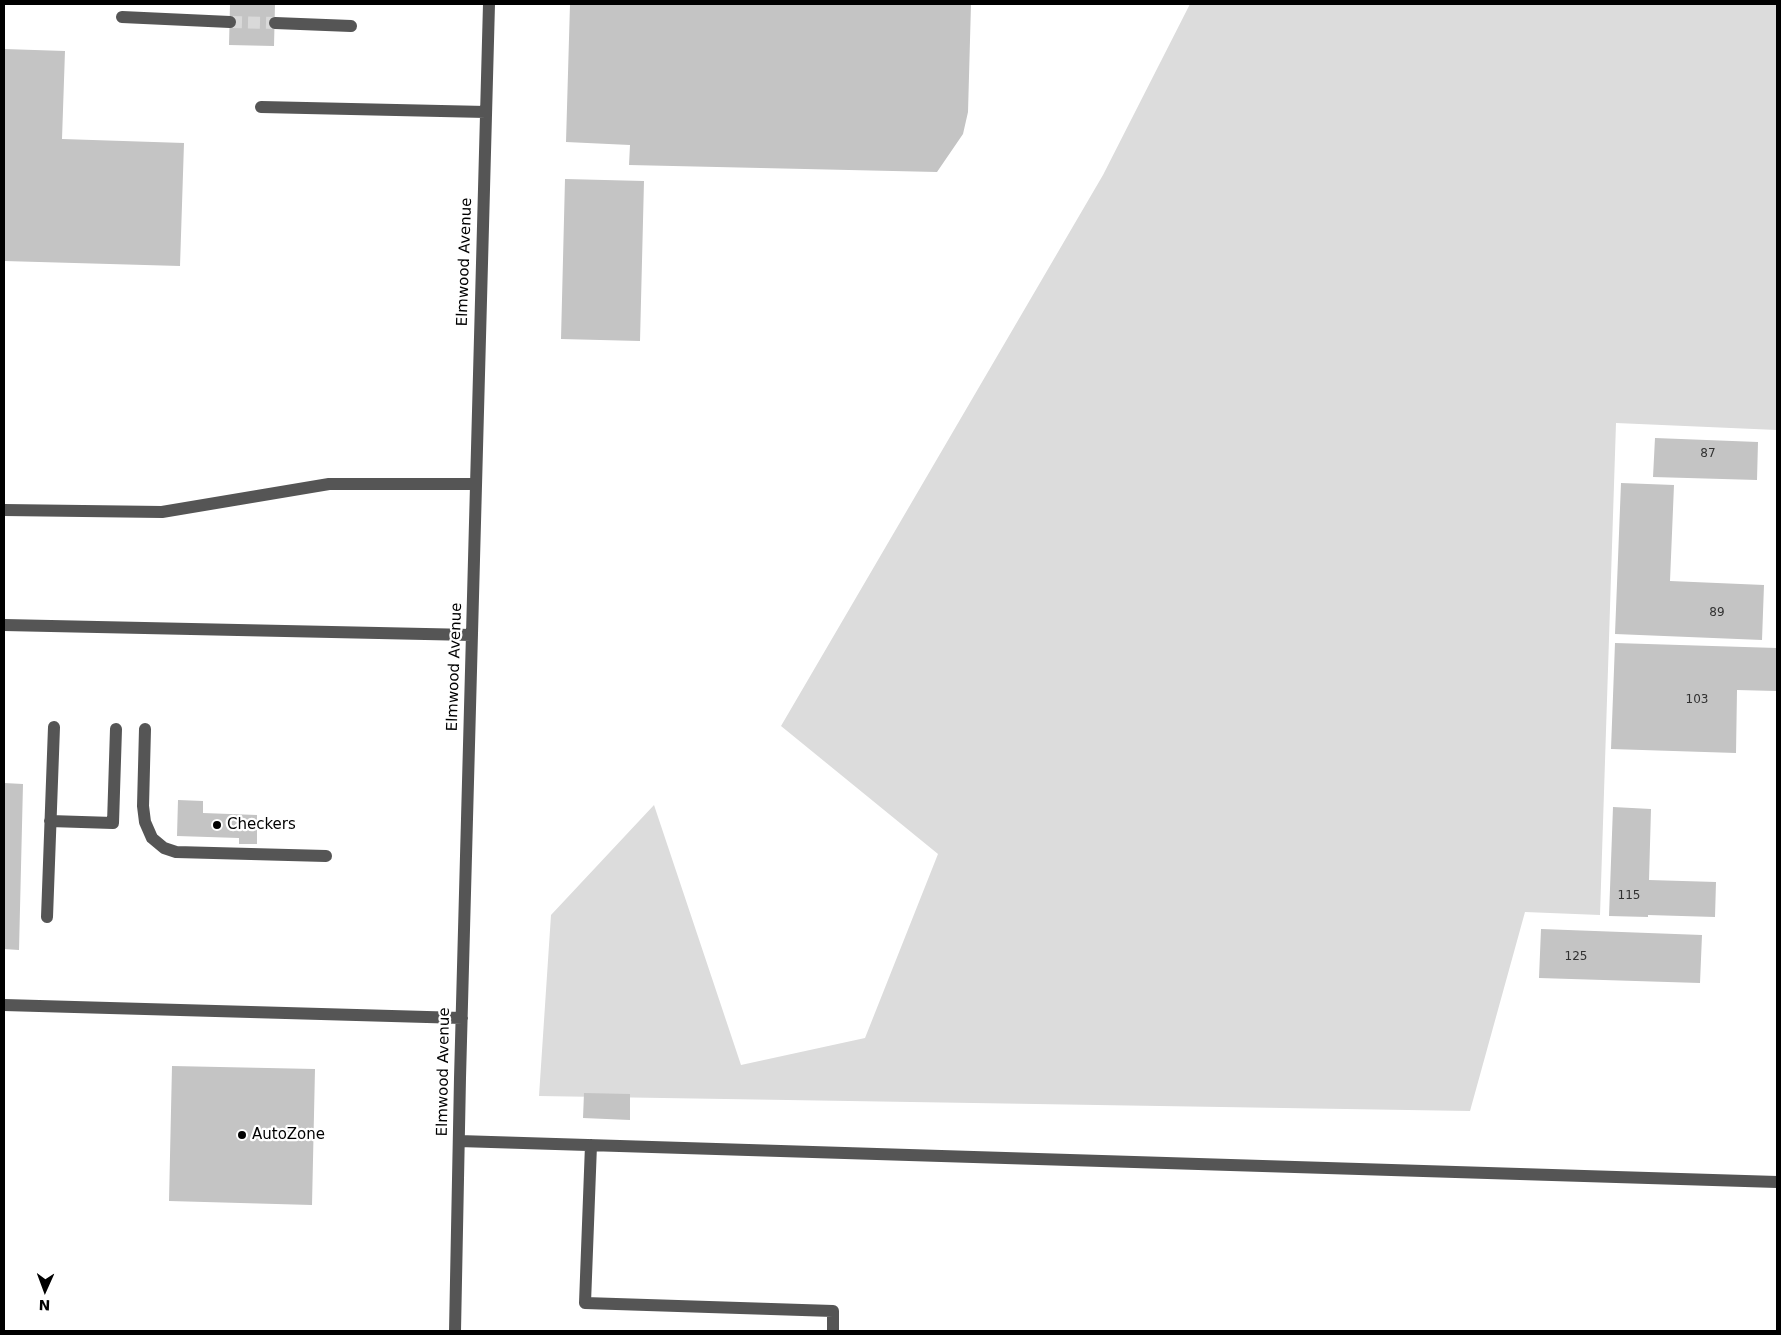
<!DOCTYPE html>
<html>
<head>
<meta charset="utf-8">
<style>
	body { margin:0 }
	#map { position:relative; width:1781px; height:1335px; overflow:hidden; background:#fff; font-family:"DejaVu Sans",sans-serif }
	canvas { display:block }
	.frame { position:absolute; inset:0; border:5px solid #000; pointer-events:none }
	.north { position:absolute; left:20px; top:1265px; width:50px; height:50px; -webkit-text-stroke:4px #fff; paint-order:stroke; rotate:182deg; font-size:14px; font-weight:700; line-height:20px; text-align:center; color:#000 }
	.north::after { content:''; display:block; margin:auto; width:18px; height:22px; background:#000; clip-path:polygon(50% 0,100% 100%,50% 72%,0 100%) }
</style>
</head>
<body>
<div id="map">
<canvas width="1781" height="1335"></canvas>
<div class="frame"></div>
<div class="north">N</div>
</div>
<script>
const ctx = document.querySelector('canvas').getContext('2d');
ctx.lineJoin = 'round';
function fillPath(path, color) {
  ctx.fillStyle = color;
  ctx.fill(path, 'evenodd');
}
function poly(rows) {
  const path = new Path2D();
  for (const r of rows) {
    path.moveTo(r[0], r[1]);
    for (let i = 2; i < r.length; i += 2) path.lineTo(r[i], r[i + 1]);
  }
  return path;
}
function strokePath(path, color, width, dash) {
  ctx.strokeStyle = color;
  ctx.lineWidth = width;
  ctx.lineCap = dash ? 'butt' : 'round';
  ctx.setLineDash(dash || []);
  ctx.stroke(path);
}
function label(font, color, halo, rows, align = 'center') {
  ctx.font = font + ' "DejaVu Sans",sans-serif';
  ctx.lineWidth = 4.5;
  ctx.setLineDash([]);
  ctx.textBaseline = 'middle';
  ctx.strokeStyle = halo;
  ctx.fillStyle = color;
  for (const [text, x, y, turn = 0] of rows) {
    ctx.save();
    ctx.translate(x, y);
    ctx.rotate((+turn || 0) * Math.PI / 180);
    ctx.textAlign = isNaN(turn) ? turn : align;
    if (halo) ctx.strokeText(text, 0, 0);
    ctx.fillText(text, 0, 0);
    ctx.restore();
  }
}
const green = poly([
	[1190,4,1777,4,1777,430,1616,423,1600,915,1525,912,1470,1111,539,1096,551,915,654,805,741,1065,865,1038,938,854,781,726,1103,175]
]);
const building = poly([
	[230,4,275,4,274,46,229,45],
	[570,4,971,4,968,112,963,134,937,172,629,165,630,145,566,142],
	[4,49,65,51,62,139,184,143,180,266,4,261],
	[565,179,644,181,640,341,561,339],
	[1655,438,1758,442,1757,480,1653,477],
	[1621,483,1674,485,1670,581,1764,585,1762,640,1615,634],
	[1615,643,1777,648,1776,691,1737,690,1736,753,1611,749],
	[4,783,23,784,19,950,4,949],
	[178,800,203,801,203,813,257,815,257,844,239,844,239,838,177,836],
	[1613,807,1651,809,1649,880,1716,882,1715,917,1648,915,1648,917,1609,916],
	[1541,929,1702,935,1700,983,1539,978],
	[172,1066,315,1069,312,1205,169,1201],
	[584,1093,630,1094,630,1120,583,1118]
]);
const minorTunnel = poly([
	[230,22,275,23]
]);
const path = poly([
	[1776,1065,1777,1065]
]);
const minor = poly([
	[122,17,230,22],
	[275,23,351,26],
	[261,107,486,112],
	[4,510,162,512,329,484,476,484],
	[4,625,472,635],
	[145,729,143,806,145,822,152,838,164,848,176,852,326,856],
	[50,821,113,823,116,729],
	[47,917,54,727],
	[4,1005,462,1018],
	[459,1141,1777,1182],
	[591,1145,585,1303,833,1311,833,1331],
	[455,1331,460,1078,489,4]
]);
const markers = [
	[217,825,5,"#000"],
	[242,1135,5,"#000"]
];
const numberNames = [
	["87",1708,454],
	["89",1717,613],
	["103",1697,700],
	["115",1629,896],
	["125",1576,957]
];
const streetNames = [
	["Elmwood Avenue",465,262,-88],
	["Elmwood Avenue",455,667,-88],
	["Elmwood Avenue",444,1072,-89]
];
const poiNames = [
	["Checkers",227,825],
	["AutoZone",252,1135]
];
fillPath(green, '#dcdcdc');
fillPath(building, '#c4c4c4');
strokePath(minorTunnel, '#d9d9d9', 12, [12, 6]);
strokePath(path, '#777', 3, [1, 2.5]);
strokePath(minor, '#555', 12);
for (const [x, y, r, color] of markers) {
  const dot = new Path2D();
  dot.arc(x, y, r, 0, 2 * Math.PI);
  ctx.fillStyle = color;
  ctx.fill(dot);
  strokePath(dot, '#fff', 2);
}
label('12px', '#313131', null, numberNames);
label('15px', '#000', '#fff', streetNames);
label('15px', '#000', '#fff', poiNames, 'left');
</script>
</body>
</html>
